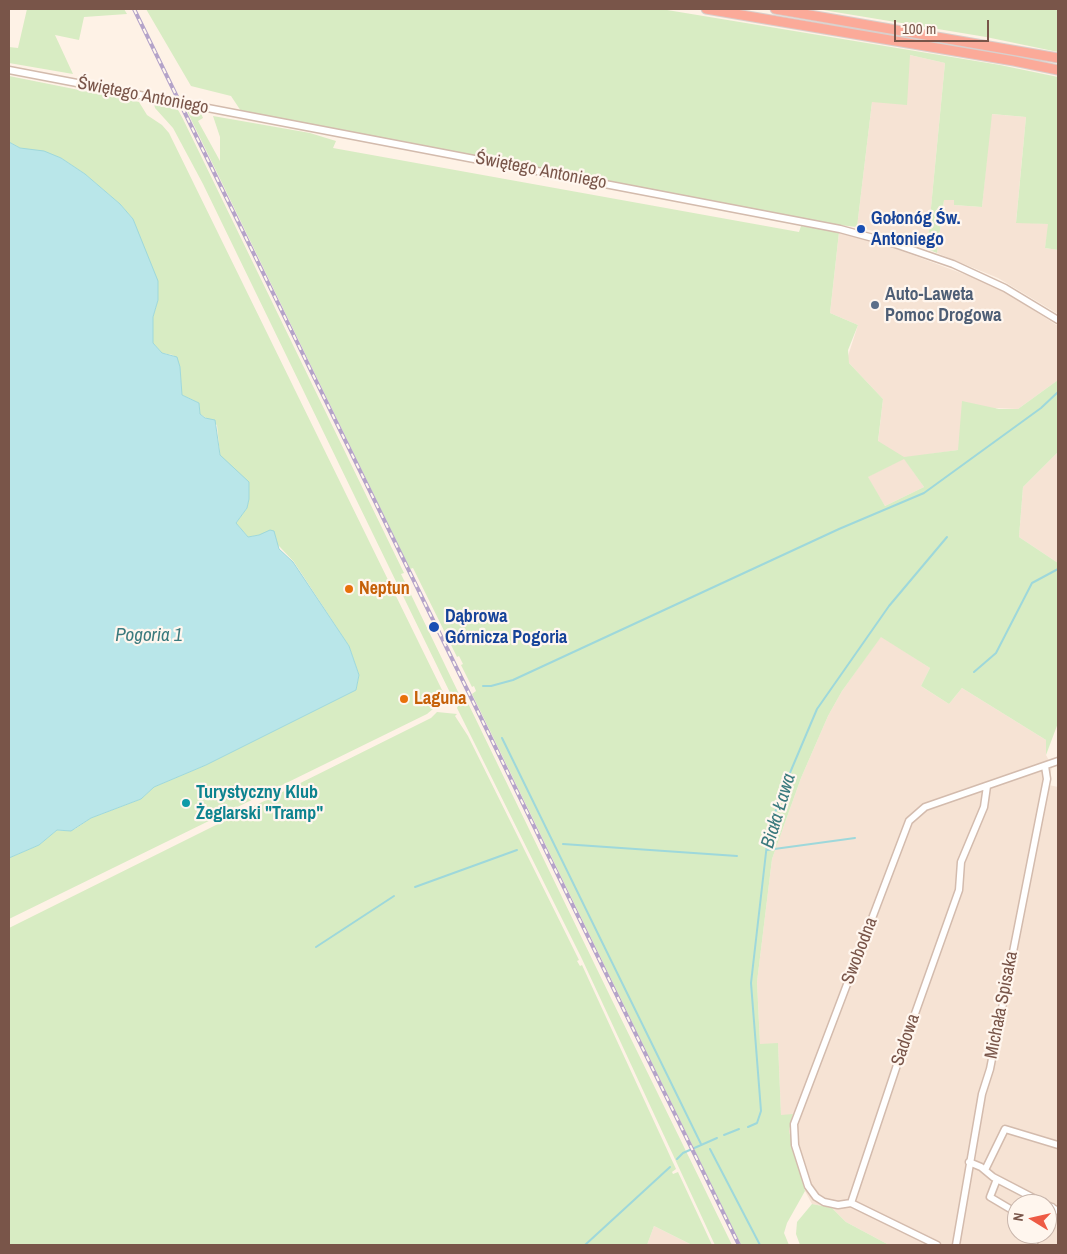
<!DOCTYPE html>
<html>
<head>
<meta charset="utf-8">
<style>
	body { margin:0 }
	#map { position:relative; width:1067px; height:1254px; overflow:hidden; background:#fef2e6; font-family:"Archivo Narrow",sans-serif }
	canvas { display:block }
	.frame { position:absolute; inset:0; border:10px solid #795549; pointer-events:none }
	.north { position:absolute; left:1007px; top:1194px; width:50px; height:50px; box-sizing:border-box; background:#fff6ee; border:1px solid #c9b6ac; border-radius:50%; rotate:279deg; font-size:14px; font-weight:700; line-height:20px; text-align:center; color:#795549 }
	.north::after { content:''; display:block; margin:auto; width:18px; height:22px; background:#ee5a44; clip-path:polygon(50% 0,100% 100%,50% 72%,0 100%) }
	.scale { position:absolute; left:894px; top:20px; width:95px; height:22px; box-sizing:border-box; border:2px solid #795549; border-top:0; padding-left:6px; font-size:15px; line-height:18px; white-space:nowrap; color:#795549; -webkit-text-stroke:4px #fff6ee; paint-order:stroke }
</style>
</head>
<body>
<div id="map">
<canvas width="1067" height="1254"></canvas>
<div class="frame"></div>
<div class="north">N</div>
<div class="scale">100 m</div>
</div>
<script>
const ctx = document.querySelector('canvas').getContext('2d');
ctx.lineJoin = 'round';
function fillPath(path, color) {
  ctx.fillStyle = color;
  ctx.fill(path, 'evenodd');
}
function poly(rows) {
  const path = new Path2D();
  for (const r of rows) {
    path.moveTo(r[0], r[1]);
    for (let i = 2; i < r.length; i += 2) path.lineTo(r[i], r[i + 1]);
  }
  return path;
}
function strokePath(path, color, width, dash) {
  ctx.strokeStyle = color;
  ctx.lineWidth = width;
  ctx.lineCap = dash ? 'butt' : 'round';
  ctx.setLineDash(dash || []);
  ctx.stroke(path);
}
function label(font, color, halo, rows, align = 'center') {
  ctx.font = font + ' "Archivo Narrow",sans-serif';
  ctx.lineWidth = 4.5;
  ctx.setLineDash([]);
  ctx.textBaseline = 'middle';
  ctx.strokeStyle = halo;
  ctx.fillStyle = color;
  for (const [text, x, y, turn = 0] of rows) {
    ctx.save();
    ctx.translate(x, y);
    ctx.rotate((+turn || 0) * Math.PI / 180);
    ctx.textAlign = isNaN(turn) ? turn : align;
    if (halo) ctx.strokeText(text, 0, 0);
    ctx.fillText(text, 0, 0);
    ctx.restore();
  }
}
const residential = poly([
	[910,55,945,63,927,249,886,234,857,227,872,102],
	[991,114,1026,117,1016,222,1049,224,1045,248,1058,250,1058,314,998,278,937,253,944,200,954,200,954,205,982,207],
	[839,232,883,244,996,286,1058,326,1058,380,1018,409,996,408,958,450,904,458,878,442,883,399,849,363,847,359,858,325,830,313],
	[1058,452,1058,563,1019,537,1023,487],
	[904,458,924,487,885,506,867,477],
	[881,636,930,668,921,686,949,704,962,688,1046,740,1046,755,1052,766,1049,785,1058,787,1058,1245,889,1245,846,1222,832,1208,812,1204,805,1191,792,1145,789,1131,793,1115,781,1115,778,1044,760,1044,757,982,772,859,801,778,828,716,842,691],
	[1017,1204,1047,1204,1047,1234,1017,1234],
	[654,1226,692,1245,647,1245]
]);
const green = poly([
	[27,9,124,9,127,14,84,17,79,40,55,35,73,74,9,63,9,47,18,48],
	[146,9,661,9,1000,65,1058,77,1058,250,1045,248,1048,224,1016,223,1026,117,992,114,982,207,954,205,954,200,944,200,937,253,927,249,945,63,910,55,907,105,872,102,857,227,830,224,241,111,231,96,191,86],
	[817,9,1058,9,1058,52,986,37],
	[9,76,139,102,147,115,162,125,169,133,443,692,440,703,427,714,9,919,9,858,39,845,57,830,63,831,75,829,91,818,141,799,154,787,206,765,356,690,359,675,349,646,294,562,279,546,259,535,248,537,236,523,247,508,249,499,220,455,217,425,200,414,199,403,182,395,180,367,173,355,162,353,153,343,153,317,158,300,133,219,120,204,85,174,61,158,20,148,9,142],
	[158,102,177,108,183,119,404,573,401,574,460,696,456,705,203,184,173,128,155,108,154,104],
	[186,109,193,111,194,109,200,111,203,118,198,121,220,161,220,137,213,116,310,133,336,141,333,148,799,232,801,226,839,232,830,313,858,325,848,350,849,363,883,399,878,441,904,457,958,450,962,401,999,409,1018,409,1058,380,1058,452,1023,487,1019,537,1058,563,1058,723,1046,755,1046,740,962,688,949,704,921,686,930,668,881,637,842,691,828,716,801,778,772,859,757,982,760,1044,778,1043,781,1115,793,1114,789,1131,805,1191,787,1223,784,1233,789,1245,741,1245,472,694,476,691,474,686,472,687,461,665,463,664,459,656,457,657,413,568,410,569],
	[904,459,924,487,885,506,868,477],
	[465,697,610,996,732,1245,715,1245,713,1241,582,959,457,708,461,699,463,702],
	[437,712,457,714,455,716,468,736,579,960,577,961,580,966,582,965,676,1169,672,1172,673,1174,678,1172,712,1245,692,1245,654,1226,647,1245,9,1245,9,928,431,718],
	[812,1204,832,1208,846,1222,889,1245,800,1245,796,1234,797,1222]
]);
const water = poly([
	[9,142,20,148,44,151,61,158,85,174,120,204,133,219,158,281,158,300,153,317,153,343,162,353,177,357,180,367,182,395,199,403,200,414,205,418,215,420,220,455,249,482,249,499,247,508,236,523,248,537,259,535,270,530,274,531,279,549,293,562,349,646,359,675,356,690,206,765,154,787,141,799,91,818,71,831,57,830,39,845,9,858,9,142]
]);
const stream = poly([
	[974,672,996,653,1032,583,1058,569],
	[483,686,491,686,513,680,839,529,924,493,1041,408,1058,392],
	[502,738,701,1144],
	[563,844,737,856],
	[767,850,855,838],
	[415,887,517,850],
	[316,947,394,896],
	[748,1127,757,1123,761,1111,751,983,768,835,781,794,817,709,889,606,947,537],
	[724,1135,739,1129],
	[710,1149,760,1245],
	[677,1159,683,1153,717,1138],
	[585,1245,670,1167]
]);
const minor = poly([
	[9,70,840,229,895,244,953,264,1005,288,1058,320],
	[969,1162,981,1167,993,1177,1045,1204],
	[985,1170,1005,1129,1058,1145],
	[997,1179,990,1197,1017,1213],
	[851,1203,838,1205,824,1202,816,1197,808,1186,795,1145,794,1124,909,821,925,807,1058,761],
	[851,1203,901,1053,959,890,961,862,984,807,987,786],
	[851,1203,937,1245],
	[1047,1205,1058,1211],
	[1047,1217,1052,1207],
	[956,1245,982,1094,990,1069,1047,779,1045,766],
	[1033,1245,1038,1234]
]);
const highway = poly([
	[706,9,1014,61,1058,70],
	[775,9,1058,58]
]);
const rail = poly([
	[134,9,739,1245]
]);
const markers = [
	[861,229,5,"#1a4fb4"],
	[875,305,5,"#5c6f8a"],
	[349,589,5,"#e8710a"],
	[434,627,6,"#1a4fb4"],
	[404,699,5,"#e8710a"],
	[186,803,5,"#0f9aa8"]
];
const streetNames = [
	["Świętego Antoniego",143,96,11],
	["Świętego Antoniego",541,171,11],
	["Swobodna",860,951,-69],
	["Michała Spisaka",1002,1005,-79],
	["Sadowa",906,1040,-71]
];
const transitNames = [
	["Gołonóg Św.",871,219],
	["Antoniego",871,240],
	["Dąbrowa",445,617],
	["Górnicza Pogoria",445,638]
];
const serviceNames = [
	["Auto-Laweta",885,295],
	["Pomoc Drogowa",885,316]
];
const foodNames = [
	["Neptun",359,589],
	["Laguna",414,699]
];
const cultureNames = [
	["Turystyczny Klub",196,793],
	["Żeglarski \"Tramp\"",196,814]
];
const waterNames = [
	["Pogoria 1",149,636],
	["Biała Ława",779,811,-73]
];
fillPath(residential, '#f6e3d4');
fillPath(green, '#d8ecc3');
fillPath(water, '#b9e6e9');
strokePath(water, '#9ed8db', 1);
strokePath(stream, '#9ed8db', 2);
strokePath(minor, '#d3bbad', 9);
strokePath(highway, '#d9cfcc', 11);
strokePath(minor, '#fff', 6);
strokePath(highway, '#fbaa99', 9);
strokePath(rail, '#b4a3c9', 4);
strokePath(rail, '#fff6ee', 2, [5.5]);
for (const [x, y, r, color] of markers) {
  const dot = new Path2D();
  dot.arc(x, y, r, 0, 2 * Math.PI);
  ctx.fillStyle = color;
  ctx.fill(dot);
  strokePath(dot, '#fff6ee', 2);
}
label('18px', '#795549', '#fff6ee', streetNames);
label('bold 18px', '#164399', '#fff6ee', transitNames, 'left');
label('bold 18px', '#4e5e75', '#fff6ee', serviceNames, 'left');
label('bold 18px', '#c56008', '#fff6ee', foodNames, 'left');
label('bold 18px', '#0d838f', '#fff6ee', cultureNames, 'left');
label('italic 19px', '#3b7a7e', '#fff6ee', waterNames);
</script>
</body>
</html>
